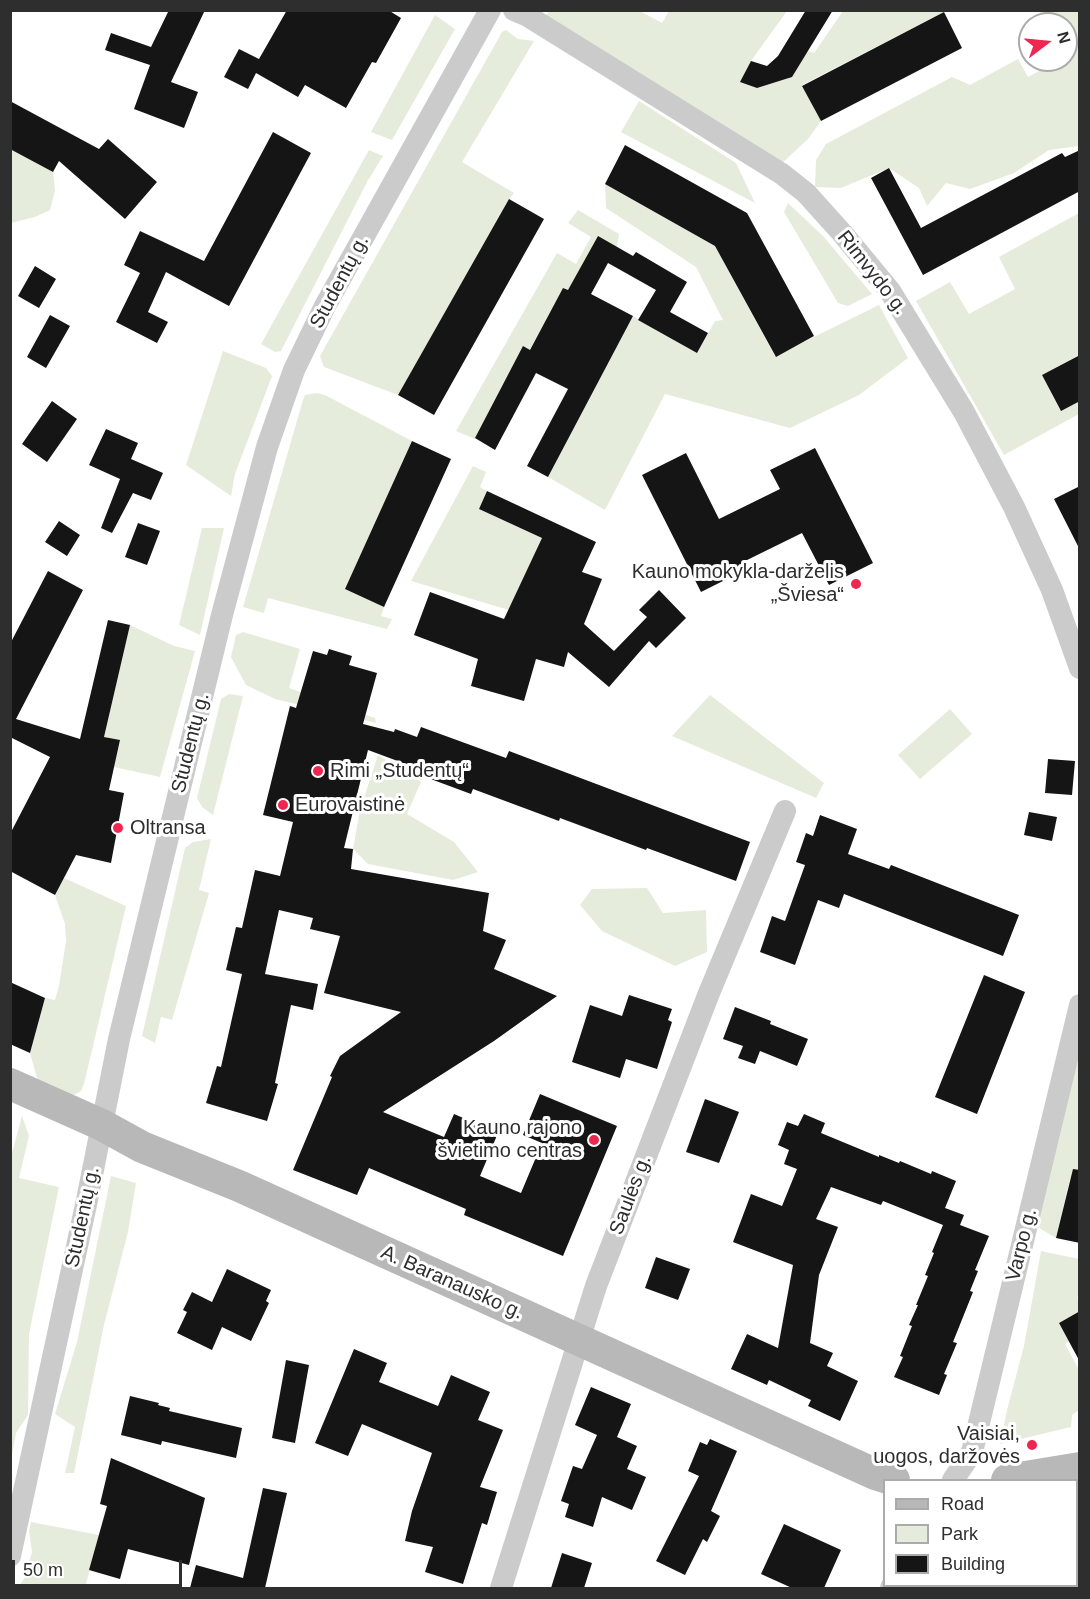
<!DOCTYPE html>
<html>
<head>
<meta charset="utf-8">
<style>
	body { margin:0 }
	#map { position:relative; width:1090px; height:1599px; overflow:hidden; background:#fff; font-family:Helvetica,sans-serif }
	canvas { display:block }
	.frame { position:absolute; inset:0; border:12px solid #2e2e2e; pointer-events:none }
	.legend { position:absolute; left:883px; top:1479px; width:195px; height:108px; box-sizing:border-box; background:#fff; border:2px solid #ababab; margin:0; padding:8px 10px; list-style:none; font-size:18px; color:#2e2e2e }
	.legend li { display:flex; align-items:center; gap:12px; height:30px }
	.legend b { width:30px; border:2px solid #ababab }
	.north { position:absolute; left:1018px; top:12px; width:60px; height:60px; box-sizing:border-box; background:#fff; border:2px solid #ababab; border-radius:50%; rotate:74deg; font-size:16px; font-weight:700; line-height:24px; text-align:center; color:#2e2e2e }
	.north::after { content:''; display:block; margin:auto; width:21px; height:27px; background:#ef2650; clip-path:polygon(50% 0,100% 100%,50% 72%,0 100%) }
	.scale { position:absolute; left:12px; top:1560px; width:170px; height:27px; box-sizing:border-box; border:3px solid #2e2e2e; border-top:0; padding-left:8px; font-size:18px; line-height:21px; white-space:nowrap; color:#2e2e2e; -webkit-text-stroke:4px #fff; paint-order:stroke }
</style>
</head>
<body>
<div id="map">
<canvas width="1090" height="1599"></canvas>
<div class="frame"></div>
<ul class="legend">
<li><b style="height:8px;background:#b8b8b8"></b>Road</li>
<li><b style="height:16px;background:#e6ecdb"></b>Park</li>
<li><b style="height:16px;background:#151515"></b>Building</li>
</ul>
<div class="north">N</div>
<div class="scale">50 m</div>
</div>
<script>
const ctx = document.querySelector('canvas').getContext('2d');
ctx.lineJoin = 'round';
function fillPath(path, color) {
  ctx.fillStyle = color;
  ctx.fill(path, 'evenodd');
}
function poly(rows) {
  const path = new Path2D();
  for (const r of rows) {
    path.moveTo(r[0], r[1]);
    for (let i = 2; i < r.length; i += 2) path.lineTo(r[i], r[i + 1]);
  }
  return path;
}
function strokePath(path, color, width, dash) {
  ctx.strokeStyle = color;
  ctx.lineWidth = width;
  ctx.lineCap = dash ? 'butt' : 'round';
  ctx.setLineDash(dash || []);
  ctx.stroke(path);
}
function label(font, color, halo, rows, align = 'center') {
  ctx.font = font + ' Helvetica,sans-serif';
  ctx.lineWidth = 6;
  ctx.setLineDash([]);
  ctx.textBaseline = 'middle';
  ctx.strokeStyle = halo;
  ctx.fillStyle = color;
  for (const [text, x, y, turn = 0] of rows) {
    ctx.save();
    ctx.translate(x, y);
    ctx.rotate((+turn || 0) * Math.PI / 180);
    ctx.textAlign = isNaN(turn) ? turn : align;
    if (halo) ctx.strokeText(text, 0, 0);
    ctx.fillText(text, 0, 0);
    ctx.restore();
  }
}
const green = poly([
	[746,10,787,11,751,61,741,82,757,88,789,78,808,51,814,53,843,11,943,10,944,12,802,85,821,121,808,139,780,165,546,16,549,11,640,11,662,23,669,11],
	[1039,10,1079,11,1079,146,1049,150,1014,173,970,189,946,183,927,206,919,188,889,168,841,188,815,187,816,160,826,144,952,77,970,85,1018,59,1028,77,1059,60,1066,60,1066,24,1044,24],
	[435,15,455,29,392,140,371,132],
	[506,30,518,39,534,41,462,162,514,193,509,199,398,395,324,367,320,356,502,32],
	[639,101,736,163,755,203,621,132],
	[11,149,53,172,55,191,50,210,35,217,11,223],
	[369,150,383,156,367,182,281,351,275,352,261,344],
	[605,184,715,246,775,356,879,305,908,358,859,395,790,428,665,394,605,510,548,477,633,316,697,353,715,321,723,320,696,267,606,208],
	[788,203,823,236,872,294,848,306,838,303,784,212],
	[578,210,619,234,617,247,582,298,563,288,530,350,523,347,475,439,456,431,557,253,576,264,591,237,568,223],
	[1079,213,1079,355,1042,375,1060,410,1079,401,1079,414,1004,455,916,301,950,282,969,314,1015,289,999,257],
	[223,351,266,368,272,376,235,474,231,496,186,465],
	[317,393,325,395,412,441,346,589,384,607,381,616,392,619,387,629,268,598,264,613,243,607,303,400,305,395],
	[473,466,486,472,480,487,487,491,479,509,542,538,509,610,411,581],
	[202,528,224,528,200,635,179,625],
	[130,625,174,646,195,651,160,777,114,767,120,741,104,737],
	[243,632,300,649,289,688,375,718,376,723,275,699,246,685,231,657,236,635],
	[229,694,243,696,213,815,202,807,197,798,221,699],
	[710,695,824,783,816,798,672,736],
	[950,709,972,734,920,779,898,755],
	[378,755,421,782,407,814,454,842,478,872,453,880,368,864,353,849,360,810],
	[211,839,199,890,209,893,172,1020,161,1017,155,1043,142,1036,185,848,193,842],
	[64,878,126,906,84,1084,81,1091,74,1095,66,1095,39,1085,30,1053,45,998,55,1000,59,986,66,941,65,924,55,895],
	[647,888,663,913,706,910,707,952,675,966,602,931,580,905,592,889],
	[1079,1052,1079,1173,1070,1179,1056,1238,1034,1225],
	[22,1116,29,1136,19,1178,59,1187,29,1334,28,1415,16,1433,11,1460,10,1160],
	[111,1176,136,1183,128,1232,104,1325,74,1473,65,1473,75,1427,55,1414,77,1342],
	[1041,1251,1079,1259,1079,1296,1077,1297,1079,1302,1079,1311,1059,1323,1069,1341,1065,1344,1078,1368,1079,1368,1079,1410,1072,1415,1071,1427,1000,1444,1007,1410,1024,1346],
	[31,1522,99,1535,85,1588,18,1588,25,1577,32,1552,29,1531]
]);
const building = poly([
	[169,10,205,10,171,82,198,92,184,128,134,109,150,65,105,50,111,33,151,47],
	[287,10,388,10,401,18,376,63,372,62,346,108,305,85,298,97,256,73,248,89,224,77,239,49,259,59],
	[806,10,833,10,792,77,757,88,740,82,751,61,767,66,778,56],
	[944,12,962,48,821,121,802,86],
	[10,101,99,149,108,139,157,182,125,219,59,161,53,172,10,149],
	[273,132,311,153,229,306,166,272,148,312,168,322,157,343,116,322,140,273,124,265,140,231,204,261],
	[625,145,747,213,814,336,776,357,715,246,605,184],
	[1080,150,1080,191,923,275,871,178,889,168,921,228,1062,153,1065,157],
	[509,199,544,219,434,415,398,395],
	[598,236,633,256,636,252,687,282,670,312,708,333,697,353,638,320,656,290,608,263,591,294,633,316,548,477,527,466,568,389,536,373,495,450,475,438,523,346,530,350,563,288,568,290],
	[35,266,56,279,39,308,18,296],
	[50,315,70,326,46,368,27,357],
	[1080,355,1080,401,1061,411,1042,375],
	[52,401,77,419,47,462,22,444],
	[106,429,138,443,131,459,163,473,151,500,133,493,112,533,101,528,120,479,89,465],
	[412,441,451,459,384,607,345,589],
	[815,448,873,563,829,585,802,533,741,563,745,570,701,592,642,475,686,453,719,519,780,489,770,470],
	[1080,486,1080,550,1054,499],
	[487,491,596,542,582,572,602,579,584,624,614,651,647,617,639,610,659,590,686,618,656,648,649,641,609,687,568,652,564,667,536,659,524,701,471,686,478,659,414,635,430,592,504,619,542,538,479,509],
	[59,521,80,535,67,556,45,542],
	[138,523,160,531,147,565,125,557],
	[48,571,83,590,16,719,80,739,108,620,130,625,104,737,120,740,109,790,124,793,111,863,76,855,55,895,10,871,10,834,50,757,10,737,10,644],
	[329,649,352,656,349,665,377,673,363,724,394,732,395,729,417,737,421,727,506,758,509,751,750,842,736,881,647,848,646,850,560,818,559,821,473,789,471,794,401,768,403,763,368,750,344,848,353,849,351,869,489,893,483,931,506,940,494,969,557,996,494,1041,383,1112,444,1137,454,1114,498,1133,480,1176,521,1193,542,1143,523,1135,540,1094,617,1126,563,1256,464,1215,466,1209,369,1168,357,1195,293,1170,332,1077,330,1076,340,1056,401,1012,324,993,340,936,310,929,313,918,279,910,265,974,318,984,313,1010,291,1005,275,1083,278,1084,267,1121,206,1103,217,1066,221,1067,242,974,226,970,236,927,242,928,255,870,280,876,293,822,263,815,290,706,296,708,313,651,327,655],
	[1048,759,1075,761,1072,795,1045,793],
	[1029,812,1057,817,1052,841,1024,835],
	[820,815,857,829,848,854,889,869,891,865,1019,915,1003,956,844,894,839,908,818,900,795,965,760,952,772,916,785,921,805,865,796,862,806,833,813,836],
	[984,975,1025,992,977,1114,935,1097],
	[10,982,45,998,30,1053,10,1044],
	[629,995,672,1009,668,1020,672,1022,657,1069,626,1059,620,1078,572,1062,590,1005,622,1016],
	[735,1007,771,1021,770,1024,808,1039,797,1066,760,1051,755,1064,738,1058,743,1046,723,1039],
	[705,1099,739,1112,719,1163,686,1152],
	[804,1114,825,1123,821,1133,879,1157,879,1155,899,1163,900,1161,931,1174,932,1171,956,1181,945,1208,964,1215,960,1225,989,1236,975,1270,978,1271,970,1291,973,1292,953,1342,957,1343,944,1374,947,1375,939,1395,894,1377,903,1357,900,1356,912,1326,909,1325,918,1305,916,1305,928,1276,925,1275,934,1253,932,1252,943,1225,883,1201,881,1205,831,1187,816,1219,838,1227,819,1275,810,1343,833,1353,827,1366,858,1381,840,1421,808,1406,811,1400,769,1380,767,1385,731,1369,747,1334,778,1348,793,1265,733,1242,751,1194,782,1206,797,1169,784,1164,789,1150,778,1145,787,1122,798,1126],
	[1073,1169,1080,1170,1080,1243,1056,1238],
	[656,1257,690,1269,678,1300,645,1288],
	[227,1269,271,1290,266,1301,269,1303,251,1341,222,1327,212,1350,177,1333,187,1312,183,1310,192,1292,212,1302],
	[1080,1311,1080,1362,1059,1323],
	[354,1349,387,1363,379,1382,438,1406,451,1375,490,1392,478,1420,503,1430,480,1487,497,1492,487,1525,482,1523,463,1584,425,1572,433,1547,405,1541,412,1511,432,1453,362,1424,348,1456,315,1443],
	[286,1360,309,1365,295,1443,272,1438],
	[591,1387,631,1404,617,1437,637,1446,627,1469,646,1477,632,1510,602,1497,593,1527,565,1517,569,1504,561,1501,573,1466,582,1469,597,1435,575,1425],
	[130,1396,159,1403,158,1405,170,1408,169,1411,242,1428,236,1458,162,1441,161,1445,121,1435],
	[710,1439,737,1451,711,1511,720,1516,707,1542,703,1539,685,1575,656,1561,699,1476,688,1471,700,1442,707,1445],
	[111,1458,205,1498,189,1565,128,1549,120,1579,89,1570,107,1506,100,1504],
	[263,1488,287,1493,265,1588,190,1588,196,1565,243,1578],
	[784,1524,841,1550,824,1588,792,1588,761,1574],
	[562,1553,592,1563,584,1588,551,1588]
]);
const street = poly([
	[514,10,526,15,782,174,806,193,842,233,890,291,964,412,1014,507,1052,590,1080,668],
	[953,1480,972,1452,1080,1005],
	[10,1556,87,1200,119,1039,222,615,267,447,294,370,325,306,490,10],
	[501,1588,596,1286,709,993,785,811],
	[891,1588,892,1586]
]);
const secondary = poly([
	[10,1084,102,1125,142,1147,239,1186,875,1474,894,1480],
	[1007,1480,1080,1468]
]);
const markers = [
	[856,584,6,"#ef2650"],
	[318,771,6,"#ef2650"],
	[283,805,6,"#ef2650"],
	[118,828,6,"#ef2650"],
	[594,1140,6,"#ef2650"],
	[1032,1445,6,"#ef2650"]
];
const streetNames = [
	["Rimvydo g.",872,273,52],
	["Studentų g.",340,282,-62],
	["Studentų g.",191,743,-76],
	["Saulės g.",631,1195,-69],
	["Studentų g.",83,1217,-78],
	["Varpo g.",1022,1245,-76],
	["A. Baranausko g.",452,1283,24]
];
const poiNames = [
	["Kauno mokykla-darželis",844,572],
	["„Šviesa“",844,595],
	["Rimi „Studentų“",330,771,"left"],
	["Eurovaistinė",295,805,"left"],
	["Oltransa",130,828,"left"],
	["Kauno rajono",582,1128],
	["švietimo centras",582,1151],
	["Vaisiai,",1020,1434],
	["uogos, daržovės",1020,1457]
];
fillPath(green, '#e6ecdb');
fillPath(building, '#151515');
strokePath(street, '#cbcbcb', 22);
strokePath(secondary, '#b8b8b8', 32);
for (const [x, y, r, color] of markers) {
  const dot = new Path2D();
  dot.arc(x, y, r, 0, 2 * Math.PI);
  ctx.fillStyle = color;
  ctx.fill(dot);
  strokePath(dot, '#fff', 2);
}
label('20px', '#2e2e2e', '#fff', streetNames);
label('20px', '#2e2e2e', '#fff', poiNames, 'right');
</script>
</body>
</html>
